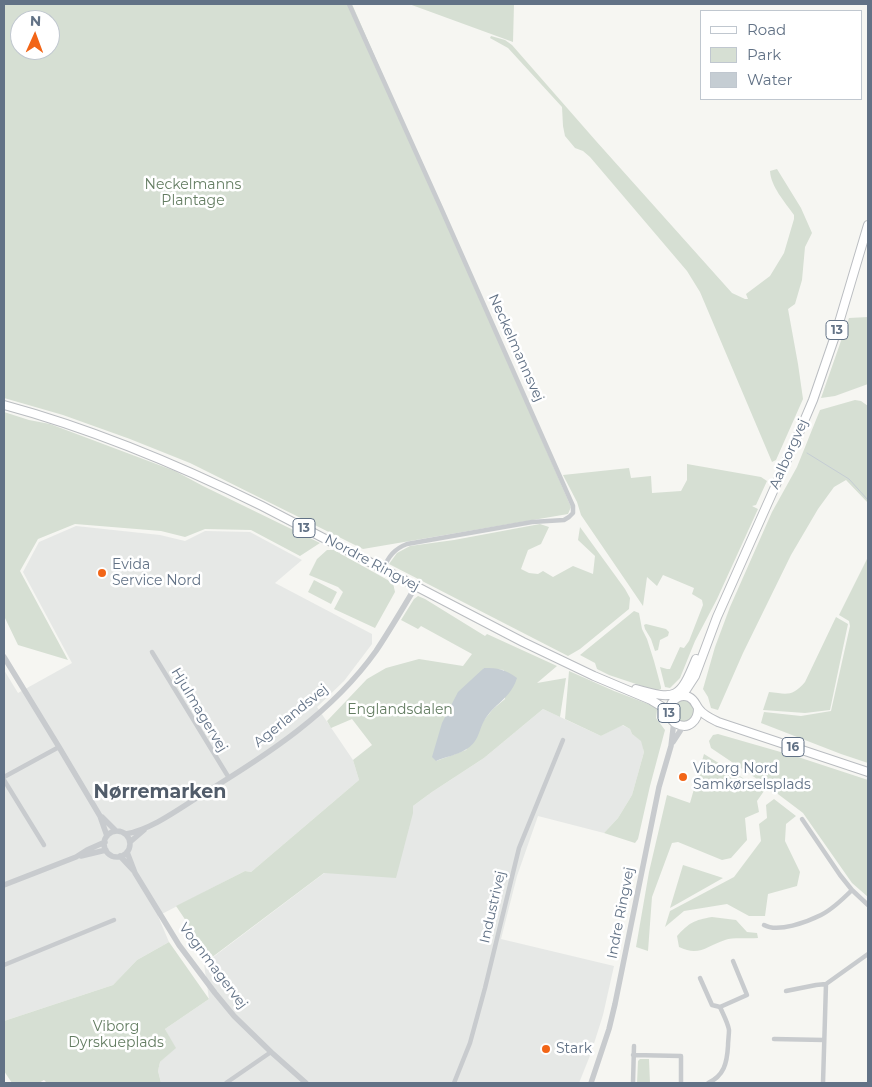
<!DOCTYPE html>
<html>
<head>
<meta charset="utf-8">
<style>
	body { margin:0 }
	#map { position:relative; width:872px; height:1087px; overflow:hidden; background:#f6f6f2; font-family:Montserrat,sans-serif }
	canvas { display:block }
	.frame { position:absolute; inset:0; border:5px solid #627286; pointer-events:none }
	.legend { position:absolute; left:700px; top:10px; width:162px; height:90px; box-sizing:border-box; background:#fff; border:1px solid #c0c7cf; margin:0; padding:6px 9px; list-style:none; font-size:15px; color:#627286 }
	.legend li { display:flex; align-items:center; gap:10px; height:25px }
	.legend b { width:25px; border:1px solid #c0c7cf }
	.north { position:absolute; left:10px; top:10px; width:50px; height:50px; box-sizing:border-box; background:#fff; border:1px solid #c0c7cf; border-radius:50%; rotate:2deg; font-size:14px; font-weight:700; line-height:20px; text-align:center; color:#627286 }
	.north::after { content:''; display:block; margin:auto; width:18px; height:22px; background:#f26517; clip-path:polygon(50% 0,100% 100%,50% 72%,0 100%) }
</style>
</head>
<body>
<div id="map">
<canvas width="872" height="1087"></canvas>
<div class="frame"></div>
<ul class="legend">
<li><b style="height:6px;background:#fff"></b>Road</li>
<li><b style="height:14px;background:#d6dfd3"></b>Park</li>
<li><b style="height:14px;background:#c5cdd3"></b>Water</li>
</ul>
<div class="north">N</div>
</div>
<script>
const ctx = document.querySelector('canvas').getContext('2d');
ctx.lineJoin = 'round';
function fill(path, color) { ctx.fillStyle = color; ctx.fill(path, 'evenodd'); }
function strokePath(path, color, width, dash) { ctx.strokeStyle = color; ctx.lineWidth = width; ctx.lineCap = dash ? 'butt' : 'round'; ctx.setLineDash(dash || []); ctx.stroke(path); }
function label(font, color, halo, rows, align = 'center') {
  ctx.font = font + ' Montserrat,sans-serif'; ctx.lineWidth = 5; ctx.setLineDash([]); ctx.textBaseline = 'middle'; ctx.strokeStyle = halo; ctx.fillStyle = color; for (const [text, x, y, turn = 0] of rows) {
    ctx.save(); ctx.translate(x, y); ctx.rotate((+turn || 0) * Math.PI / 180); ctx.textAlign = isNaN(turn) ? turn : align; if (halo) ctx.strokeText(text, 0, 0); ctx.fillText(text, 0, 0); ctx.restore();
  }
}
fill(new Path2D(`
	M76,526l84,9 25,6 20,-10 45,1 52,28 -27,23 97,51v10l-28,37 -27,26 36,53 6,20 -108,92 -6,-1 -87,45 11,26 -32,18 -24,25 -109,36v-351l14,23 54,-30 -49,-91 16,-30z
	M543,709l58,27 21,-11 8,4 2,5 10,7 2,11 -12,43 -14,23 -14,15 -66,-17 -21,60 -16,63 113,27 -11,49 -12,38 -12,30h-418l-3,-12 2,-9 15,-14 -10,-19 44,-30 -5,-35 209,-158 19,-14 52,-34z`), '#e6e8e6');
fill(new Path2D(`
	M4,4h348l219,503 -3,7 -205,35 -173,-86 -60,-24 -67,-24 -59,-17zM20,20h30v30h-30z
	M409,4h105l-1,38z
	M491,36l14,4 7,5 84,96 136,152 13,6h3l-2,-5 24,-18 14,-23 10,-34v-4c-9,-13 -23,-28 -24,-44l7,-2 24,39 11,25 -7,14 -3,33 -7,24 -7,5 10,55 5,35 -27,61 -4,2 -72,-170 -13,-21 -97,-114 -7,-6 -8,-3 -10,-12 -2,-10 -1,-19 -54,-59 -18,-10z
	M868,317v67l-33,12 -14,2 28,-80z
	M855,400l6,1 7,5v97l-22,-23 -12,7 -16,22 -27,46 -48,98 -25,57 -7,-2 -3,-11 -5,-8 12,-42 15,-40 42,-95 25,-45 23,-57z
	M4,412l25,8 21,4 125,47 28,15 117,57 -20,13 -49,-26 -46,-1 -20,8 -24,-6 -86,-7 -37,15 -18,32 48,89 -50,-15 -14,-29z
	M687,464l74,13 6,4 -11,24 -4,1 6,3 -41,90 -22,42 -15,37 -10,10 -5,-1 -5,-20 7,2h3l10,-22 4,1 5,-7 14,-36 -1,-5 -10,-6 2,-6 -31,-13 -6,11 -10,-9 -4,29 -62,-91 -4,-13 -14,-27 66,-7 2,10 20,-2 1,17 29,-2 6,-11z
	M540,524l9,3 -8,17 -13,6 -7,19 8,4 9,1 5,-3 10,6 20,-11 20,8 2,-18 -17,-16 2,-13 45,62 5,9 -1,11 -49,40 -12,7 -179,-92 8,-11 13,-7 44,-6z
	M327,550h7l59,33 2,9 -20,36 -41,-19 9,-17 -5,-5 -29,-12 8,-16z
	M868,557v206l-27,-9 -80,-31 3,-11 37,4 30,-5 19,-85 -1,-5 -10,-6z
	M314,580l23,12 -6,12 -23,-12z
	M418,596l7,3 60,37 2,-2 70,32 -20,17 29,-5 -6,39 -17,-8 -59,49 -52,34 -19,14v7l-17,65 -72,-5 -113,85 -35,-52 69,-35 6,1 108,-92 -6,-20 19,-15 -20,-26 -21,9 -4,-7 40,-42 19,-11 33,-9 44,7 9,-12 -51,-28 -3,3 -17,-9 13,-21zM484,668l20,2 1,29 -12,10 -9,11 -18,30 -30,11z
	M634,611l5,2 3,16 5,10 7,22 7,26v2l-3,1h-4l-45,-15 -12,-6 -2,-6 -15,-8z
	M836,617l12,7 -18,86 -25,3 -42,-3 6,-18c18,2 23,5 36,-10z
	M646,624l20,5 3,3 -1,4 -8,4 -2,10 -3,1 -4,-12 -6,-10 -1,-4z
	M569,671l45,20 42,16 1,3 -1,8 9,12 -15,56 -12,53 -3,4 -31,-10 14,-15 14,-23 12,-43 -3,-11 -9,-7 -2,-5 -7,-4 -22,11 -36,-17z
	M673 711a11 11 0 1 1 22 0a11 11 0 1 1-22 0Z
	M718,734l80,23 70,23v117l-16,-14 -49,-70 -37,-28 -55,-37 -2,-7 4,-6z
	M704,754l60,37 -7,10 2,11 -14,6 2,22 -16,18 -9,2 -44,-18 -6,1 -20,54 -4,54 -12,-4 13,-75 18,-77 23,8z
	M774,799l22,17 -10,8 -1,17 15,31 -3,14 -29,8 -3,22h-16l-22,-12 -43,7 -19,16 5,-16 64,-34 27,-36 -2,-17 8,-6 -1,-13z
	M683,865l40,13 -53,30z
	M712,917l24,3 11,12 10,1 1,5c-10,1 -25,-1 -33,2 -18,6 -26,17 -46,7l-2,-11c12,-13 17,-16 35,-19z
	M169,942l40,57 -44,30 11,19 -16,14 -2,9 3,12h-114l-3,-3 -5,3h-27l-8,-12v-50l109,-36 24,-25z
	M640,1059h9l1,24h-13l1,-22z`), '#d6dfd3');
fill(new Path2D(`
	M484,668c14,0 21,1 33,10 -7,22 -23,25 -33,43 -6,11 -5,21 -19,29 -8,5 -20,7 -29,11l-4,-4 10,-34 16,-31z`), '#c5cdd3');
strokePath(new Path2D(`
	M807,453l42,26 19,21`), '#c5cdd3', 1);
const primary = new Path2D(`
	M4,405c89,24 175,60 258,101l261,136 71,34 57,24 18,11
	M636,689c41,12 44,9 60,-30
	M682,696l13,-20 22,-59 82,-184 14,-33 22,-64 33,-111
	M698,709c0,11 -9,21 -21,15 -16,-8 -5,-33 12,-27 6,3 6,7 10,12 4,6 13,10 19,13l150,50`);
strokePath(primary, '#babdc1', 10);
strokePath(new Path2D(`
	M349,4l92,204 132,298v7l-4,4 -5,3 -32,2 -125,22c-13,5 -18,12 -24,25
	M152,652l77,126
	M4,777l55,-30
	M4,780l40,65
	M802,819l38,56 12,15 16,15
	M764,925c14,8 43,-3 57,-10 12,-6 22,-16 31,-25
	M4,965l110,-45
	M700,978l12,27 8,2c3,7 8,16 9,23 0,5 -1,11 -1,16 -1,17 -4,30 -20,37
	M786,991l30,-6 10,-1
	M720,1007l27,-12 -14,-34
	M774,1039l50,1
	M633,1055l48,1v27
	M226,1083l45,-31
	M454,1083l16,-40 15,-55 34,-140 44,-108
	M633,1083l1,-37
	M823,1083l3,-99 42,-30`), '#c8cbce', 4.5);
strokePath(new Path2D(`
	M4,657l55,90 41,69 7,20
	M673,742l11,-17
	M102,817l14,14
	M104 844a13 13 0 1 1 26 0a13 13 0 1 1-26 0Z
	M126,834c27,-5 54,-26 77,-40 64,-39 129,-81 173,-143 14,-21 27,-43 40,-65
	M130,842l14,-12
	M127,852l8,21 44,72 36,48 19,23 37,36 35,31
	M81,856l25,-6
	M120,856l14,15
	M4,885l72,-28 11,-7 18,-8
	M591,1083l18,-54 6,-25 44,-217 12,-41 3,-25`), '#c8cbce', 5.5);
strokePath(primary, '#fff', 8);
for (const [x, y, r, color] of [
	[102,573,5,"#f26517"],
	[683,777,5,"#f26517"],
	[546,1049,5,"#f26517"]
]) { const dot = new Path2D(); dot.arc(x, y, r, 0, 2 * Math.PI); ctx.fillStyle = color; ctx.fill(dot); strokePath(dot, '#fff', 2); }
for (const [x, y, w] of [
	[837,330,22],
	[304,528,22],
	[669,713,22],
	[793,747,22]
]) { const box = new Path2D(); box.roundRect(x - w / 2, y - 9.5, w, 19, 4); ctx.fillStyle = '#fff'; ctx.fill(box); strokePath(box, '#627286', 1); }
label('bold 12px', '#627286', null, [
	["13",837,330],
	["13",304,528],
	["13",669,713],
	["16",793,747]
]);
label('14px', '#647d62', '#fff', [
	["Neckelmanns",193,185],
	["Plantage",193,201],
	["Englandsdalen",400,710],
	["Viborg",116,1027],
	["Dyrskueplads",116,1043]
]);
label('14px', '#627286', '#fff', [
	["Neckelmannsvej",516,348,66],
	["Aalborgvej",789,454,-66],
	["Nordre Ringvej",372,563,28],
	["Hjulmagervej",199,710,59],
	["Agerlandsvej",291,716,-39],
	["Industrivej",493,907,-77],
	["Indre Ringvej",621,913,-79],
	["Vognmagervej",213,966,53]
]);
label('14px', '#627286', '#fff', [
	["Evida",112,565],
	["Service Nord",112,581],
	["Viborg Nord",693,769],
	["Samkørselsplads",693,785],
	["Stark",556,1049]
], 'left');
label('bold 19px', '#515c6a', '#fff', [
	["Nørremarken",160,792]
]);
</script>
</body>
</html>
